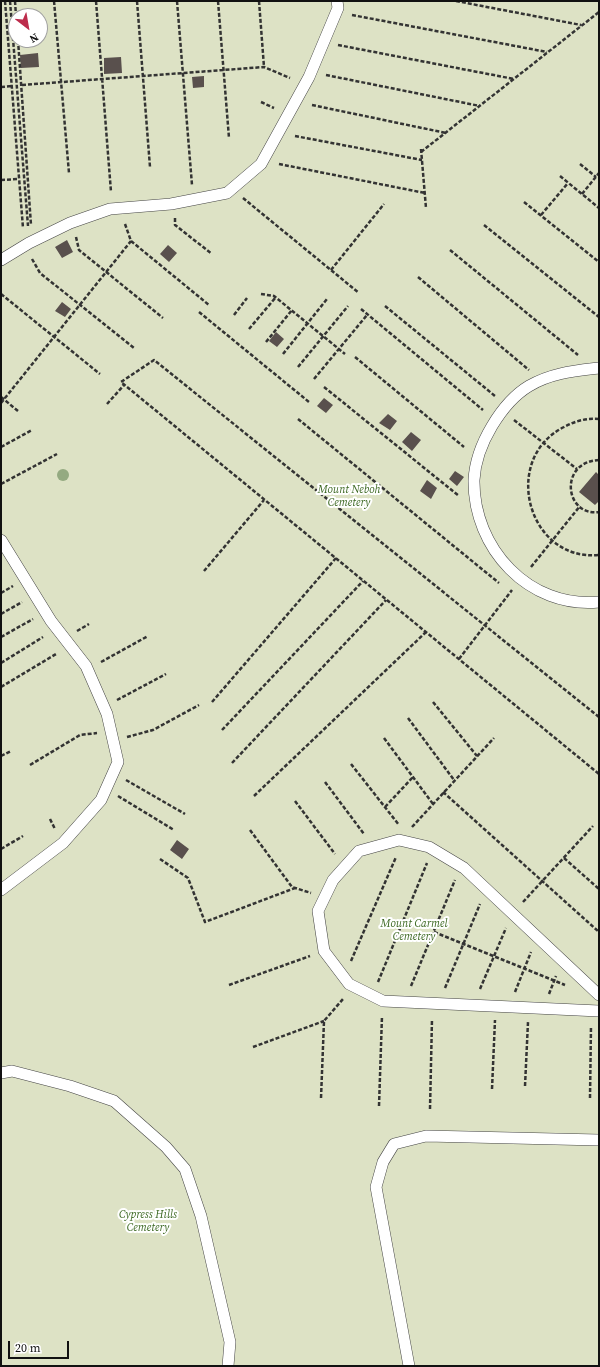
<!DOCTYPE html>
<html>
<head>
<meta charset="utf-8">
<style>
	body { margin:0 }
	#map { position:relative; width:600px; height:1367px; overflow:hidden; background:#fffbf5; font-family:"Source Serif 4",serif }
	canvas { display:block }
	.frame { position:absolute; inset:0; border:2px solid #111; pointer-events:none }
	.north { position:absolute; left:8px; top:8px; width:40px; height:40px; box-sizing:border-box; background:#fff; border:1px solid #a0a0a0; border-radius:50%; rotate:149deg; font-size:11px; font-weight:700; line-height:16px; text-align:center; color:#111 }
	.north::after { content:''; display:block; margin:auto; width:14px; height:18px; background:#bd2c4c; clip-path:polygon(50% 0,100% 100%,50% 72%,0 100%) }
	.scale { position:absolute; left:8px; top:1341px; width:61px; height:18px; box-sizing:border-box; border:2px solid #111; border-top:0; padding-left:5px; font-size:12px; line-height:14px; white-space:nowrap; color:#111; -webkit-text-stroke:3px #fff; paint-order:stroke }
</style>
</head>
<body>
<div id="map">
<canvas width="600" height="1367"></canvas>
<div class="frame"></div>
<div class="north">N</div>
<div class="scale">20 m</div>
</div>
<script>
const ctx = document.querySelector('canvas').getContext('2d');
ctx.lineJoin = 'round';
function fill(path, color) { ctx.fillStyle = color; ctx.fill(path, 'evenodd'); }
function strokePath(path, color, width, dash) { ctx.strokeStyle = color; ctx.lineWidth = width; ctx.lineCap = dash ? 'butt' : 'round'; ctx.setLineDash(dash || []); ctx.stroke(path); }
function label(font, color, halo, rows, align = 'center') {
  ctx.font = font + ' "Source Serif 4",serif'; ctx.lineWidth = 4; ctx.setLineDash([]); ctx.textBaseline = 'middle'; ctx.strokeStyle = halo; ctx.fillStyle = color; for (const [text, x, y, turn = 0] of rows) {
    ctx.save(); ctx.translate(x, y); ctx.rotate((+turn || 0) * Math.PI / 180); ctx.textAlign = isNaN(turn) ? turn : align; if (halo) ctx.strokeText(text, 0, 0); ctx.fillText(text, 0, 0); ctx.restore();
  }
}
fill(new Path2D(`
	M1,1h598v1365h-598zM16,16h24v24h-24z`), '#dde2c5');
fill(new Path2D(`
	M38,53l1,14 -18,1 -1,-13z
	M121,57l1,16 -18,1v-16z
	M204,76v11l-11,1 -1,-11z
	M67,240l6,12 -11,6 -7,-11z
	M168,245l9,8 -8,9 -9,-8z
	M62,302l9,7 -6,8 -10,-6z
	M276,332l8,7 -7,8 -8,-6z
	M324,398l9,7 -7,8 -9,-7z
	M388,414l9,7 -7,9 -11,-7z
	M411,432l10,8 -9,11 -10,-9z
	M455,471l9,6 -7,9 -8,-7z
	M596,472l3,3v26l-4,4 -16,-13z
	M427,480l10,8 -6,11 -11,-8z
	M177,840l12,9 -7,10 -12,-9z`), '#59504d');
const lane = new Path2D(`
	M1,260l28,-17 41,-20 40,-14 61,-5 56,-11 34,-29 48,-87 29,-69 -1,-7
	M599,368c-25,3 -48,5 -70,18 -15,9 -28,25 -37,40 -9,15 -17,35 -18,54 -1,68 55,129 125,122
	M1,540l50,81 35,45 21,48 11,48 -17,38 -38,43 -62,47
	M599,995l-135,-127 -35,-21 -30,-7 -40,11 -26,29 -15,31 6,40 25,33 34,17 216,10
	M1,1073l11,-2 58,15 44,15 52,46 19,22 16,47 29,126 -2,24
	M409,1366l-33,-179 7,-25 11,-18 32,-8 173,4`);
strokePath(lane, '#444', 12);
strokePath(new Path2D(`
	M5,1l18,227
	M10,1l18,225
	M15,1l1,15
	M54,1l15,172
	M96,1l15,191
	M137,1l13,166
	M177,1l15,184
	M218,1l11,137
	M259,1l5,66
	M456,1l125,24
	M352,15l195,37
	M18,40l13,185
	M338,45l176,34
	M326,75l154,31
	M22,85l242,-18 26,11
	M1,87l11,-1
	M261,102l13,6
	M312,105l134,28
	M295,136l127,24
	M421,149l5,59
	M421,152l178,-140
	M279,164l146,29
	M580,164l16,13
	M560,176l39,32
	M1,180l18,-1
	M582,194l17,-21
	M243,198l116,95
	M524,202l75,60
	M541,215l27,-32
	M175,218v7l37,29
	M125,224l6,17 78,64
	M484,225l115,92
	M76,237l3,13 84,68
	M450,250l128,105
	M32,259l8,14 94,75
	M331,270l53,-66
	M418,277l111,93
	M1,294l99,80
	M261,294l13,2 71,58
	M385,306l110,90
	M361,309l122,101
	M199,312l110,90
	M234,315l13,-17
	M249,329l27,-32
	M266,342l26,-32
	M283,354l44,-55
	M355,357l109,90
	M298,367l50,-61
	M314,379l53,-64
	M324,387l135,109
	M1,397l17,14
	M1,403l130,-162
	M107,404l17,-19
	M298,419l201,164
	M599,419c-13,-1 -24,2 -35,8 -64,32 -36,135 35,128
	M514,420l63,49
	M1,447l31,-17
	M599,460c-41,2 -34,57 0,52
	M1,484l56,-30
	M531,567l49,-61
	M204,571l60,-71
	M1,593l12,-7
	M1,614l21,-12
	M77,631l12,-7
	M1,637l32,-18
	M459,659l53,-69
	M101,662l47,-26
	M1,663l42,-26
	M1,687l55,-33
	M117,700l49,-26
	M212,702l124,-144
	M433,702l44,54
	M599,717l-445,-357 -33,22 478,392
	M408,718l46,62
	M222,730l141,-149
	M127,737l26,-7 46,-25
	M384,738l49,66
	M1,756l10,-5
	M232,763l154,-163
	M351,764l48,61
	M30,765l50,-30 17,-2
	M126,780l59,34
	M325,782l39,52
	M443,792l156,140
	M118,796l56,34
	M254,796l172,-164
	M295,801l40,53
	M385,807l28,-30
	M50,819l5,10
	M412,827l82,-89
	M250,830l42,57 19,6
	M1,849l22,-13
	M564,858l35,31
	M160,859l28,19 17,44 90,-34
	M523,902l70,-76
	M434,932l131,53
	M351,961l45,-104
	M378,982l49,-119
	M229,985l81,-29
	M411,986l44,-106
	M445,988l35,-84
	M480,989l26,-61
	M515,992l16,-40
	M549,994l7,-18
	M253,1047l71,-26
	M525,1086l3,-64
	M492,1089l3,-69
	M321,1098l3,-77 19,-22
	M590,1098l1,-72
	M379,1106l3,-90
	M430,1109l2,-90`), '#333', 2.5, [4, 2]);
strokePath(lane, '#fff', 11);
ctx.fillStyle = '#94aa81';
for (const [x, y] of [
	[63,475]
]) { ctx.beginPath(); ctx.arc(x, y, 6, 0, 2 * Math.PI); ctx.fill(); }
label('italic 11px', '#3c6822', '#fff', [
	["Mount Neboh",349,490],
	["Cemetery",349,503],
	["Mount Carmel",414,924],
	["Cemetery",414,937],
	["Cypress Hills",148,1215],
	["Cemetery",148,1228]
]);
</script>
</body>
</html>
